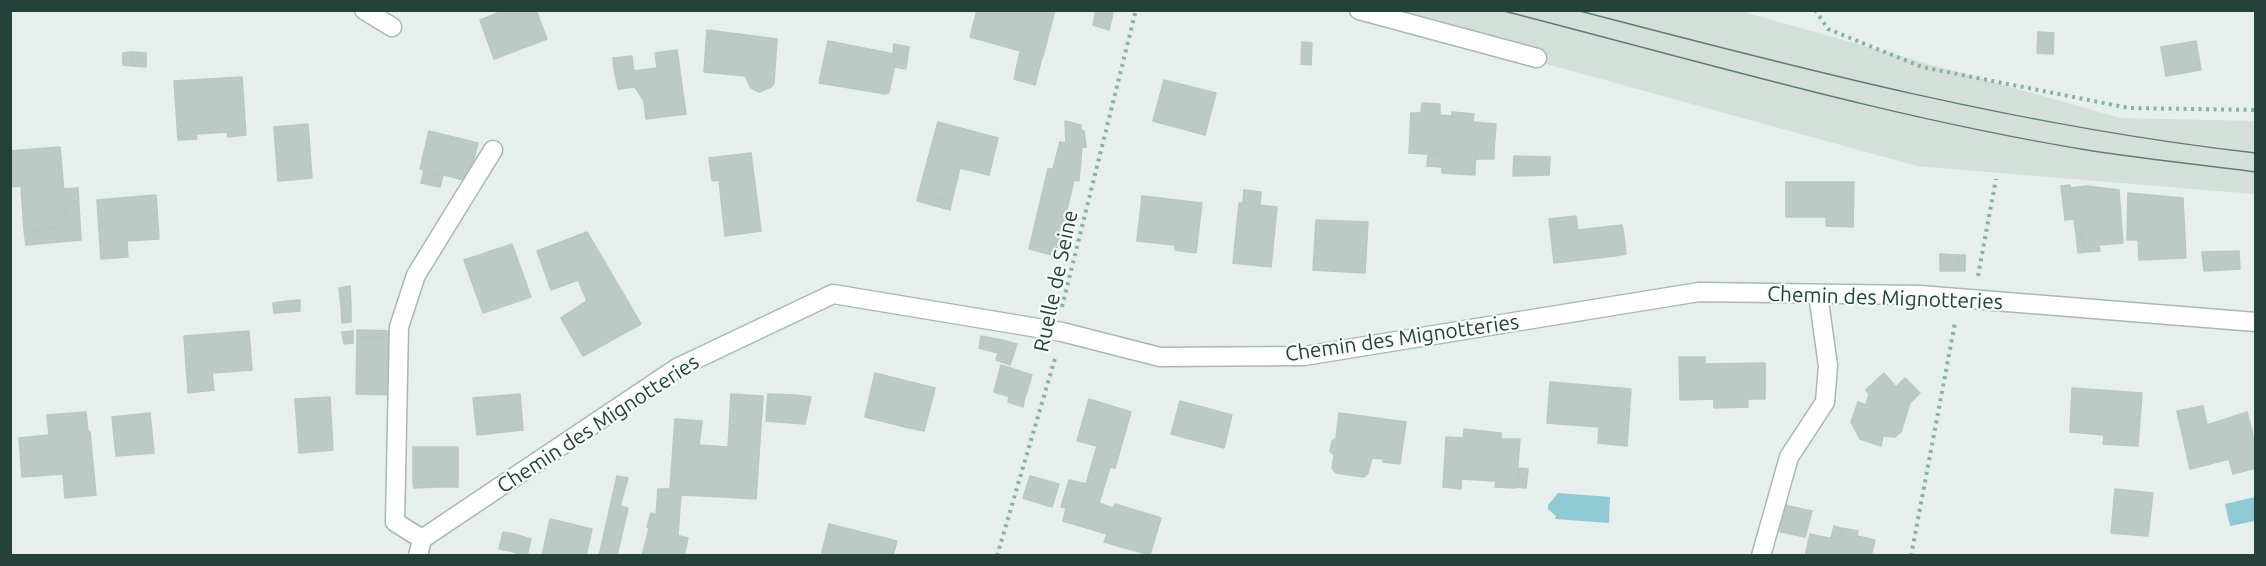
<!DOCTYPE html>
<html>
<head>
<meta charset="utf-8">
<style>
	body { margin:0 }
	#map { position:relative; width:2266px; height:566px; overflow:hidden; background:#e6efeb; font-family:Ubuntu,sans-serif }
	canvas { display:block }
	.frame { position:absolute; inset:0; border:12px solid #24423a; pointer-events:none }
</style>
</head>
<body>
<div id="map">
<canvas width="2266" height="566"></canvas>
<div class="frame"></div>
</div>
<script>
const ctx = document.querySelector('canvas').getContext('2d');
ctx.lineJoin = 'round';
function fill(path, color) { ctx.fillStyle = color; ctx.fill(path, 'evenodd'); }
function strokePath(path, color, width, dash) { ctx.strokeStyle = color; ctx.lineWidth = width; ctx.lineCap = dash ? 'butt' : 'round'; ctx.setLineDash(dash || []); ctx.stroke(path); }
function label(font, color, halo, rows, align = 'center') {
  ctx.font = font + ' Ubuntu,sans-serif'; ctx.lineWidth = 4.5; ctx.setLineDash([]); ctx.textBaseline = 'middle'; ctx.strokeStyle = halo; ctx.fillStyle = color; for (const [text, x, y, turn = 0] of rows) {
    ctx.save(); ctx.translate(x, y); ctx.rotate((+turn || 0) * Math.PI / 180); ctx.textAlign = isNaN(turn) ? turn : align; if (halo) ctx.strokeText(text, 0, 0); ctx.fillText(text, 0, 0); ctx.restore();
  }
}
fill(new Path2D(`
	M1354,11h386l381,107 134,3v73l-338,-28z`), '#d4dfda');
fill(new Path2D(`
	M1558,493l52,4 -1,26 -54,-4 1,-3 -8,-7v-4z
	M2255,497v24l-25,5 -5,-22z`), '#8ec9d4');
const building = new Path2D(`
	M505,10h31l11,29 -53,20 -14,-39z
	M977,10h78l-11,42 -22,-6 -1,5 -51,-14z
	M1096,10l17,3 -4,17 -16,-5z
	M707,30l70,9 -3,44 -3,4 -12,5 -8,-4 -6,-12 -41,-4z
	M2038,32l16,1 -1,21 -16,-1z
	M828,41l66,13 -2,9 3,1 -6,28 -3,2 -67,-11z
	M2196,41l5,29 -35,6 -5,-29z
	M1302,42l10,1 -1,22 -10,-1z
	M894,44l15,3 -3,22 -11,-2v-3l-3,-1z
	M1022,46l22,6 -3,9 -22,-5z
	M677,50l9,64 -40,5 -2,-18 -9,-14 -17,2 -4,-21 19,-3 1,6 23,-3 -2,-15z
	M132,52l14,1v14l-14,-1z
	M132,52v14l-9,-1v-12z
	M632,56l1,9 -19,3 -1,-10z
	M1019,56l22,5 -6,24 -21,-6z
	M242,77l4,58 -18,2 -1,-5 -31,2 1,5 -19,1 -4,-59z
	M1164,80l52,13 -11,42 -52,-14z
	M1422,103l18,1v11l12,1v-4l22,2 -1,8 23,2 -2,26h-18l-1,18 -33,-1 1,-12 -34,-2 2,-40h10z
	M1065,121l16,4v5l3,1 2,16h-4l-3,34 -5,-1 -18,76 -27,-7 19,-80h5l7,-27 6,1z
	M938,122l60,16 -9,37 -29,-7 -8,32 -33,-8z
	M308,124l4,54 -34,3 -4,-54z
	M429,131l49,12 -10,38 -48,-12z
	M60,147l7,80 -43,3 -3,-44 -11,1v-36z
	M1476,150h18v9h-18z
	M751,153l10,78 -36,5 -6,-56 -7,1 -3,-23z
	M1428,155h15l-1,12 -15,-1z
	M1514,156l36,1 -1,18 -36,1z
	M1442,167l33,1v7l-33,-2z
	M424,170l19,5 -3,12 -19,-4z
	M1786,182h68l-1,45 -27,-1v-9h-40z
	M2070,185l4,34 -9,1 -4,-34z
	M2087,186l32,4 4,53 -24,2 1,6 -15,1 -2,-19 -7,1 -6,-46z
	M78,188l3,52 -55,5 -2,-15 43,-3 -4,-38z
	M1244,190l17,2 -1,14 -17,-2z
	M919,192l33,8 -2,10 -33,-9z
	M2128,193l55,5 3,60 -47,2 -1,-20h-11z
	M156,195l3,44 -32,2 1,16 -27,2 -4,-59z
	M1142,196l60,7 -6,50 -21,-3v-5l-38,-4z
	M1239,203l38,4 -6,60 -38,-4z
	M1576,216l2,14 44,-5 2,11 -11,1 2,19 -61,7 -5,-44z
	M1316,220l52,2 -3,51 -52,-3z
	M587,232l54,92 -58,32 -22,-38 26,-17 -9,-21 -27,10 -14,-39z
	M2083,233l2,19 -7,1 -2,-19z
	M1624,236l2,18 -11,2 -2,-19z
	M512,244l19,53 -48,16 -19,-53z
	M2239,251l1,18 -36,2 -2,-19z
	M1940,254l17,1v16h-17z
	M1957,255h8v16h-8z
	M350,286l1,20h-10l-2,-18z
	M300,300v11l-12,1 -1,-11z
	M287,301l1,11 -14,1 -1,-10z
	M341,306h10v16l-9,1z
	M357,330l38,1v8h-38z
	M249,331l3,39 -40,3 2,17 -26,3 -4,-57z
	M353,331v12l-9,1 -2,-12z
	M981,336l21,4 -4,13 -19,-5z
	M357,339h38l-1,56 -38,-1z
	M1002,340l15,4 -7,21 -14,-5z
	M1679,357h26v7l60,-1v36h-17v8l-34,1v-9l-34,1z
	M1001,365l31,10 -8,26 -30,-9z
	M875,373l60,15 -11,43 -23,-5 2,-8 -14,-3v3l-23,-6z
	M1884,373l26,30 -9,29 -6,5 -12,-1 -2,10 -21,-7 -9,-17 7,-20 8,3 3,-11 -3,-4z
	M1905,378l15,15 -10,10 -14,-16z
	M1550,382l81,7 -4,57 -29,-3 1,-16 -52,-4z
	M2072,388l70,5 -4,53 -35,-2 1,-9 -34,-3z
	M520,394l3,36 -46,5 -4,-37z
	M731,394l32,2 -7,103 -32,-2 1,-15 -39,-3 -1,13 -4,1 -3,42 -31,-8 4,-14 5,2 2,-26h12l5,-70 27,2 -3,24 29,2z
	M768,394l27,1 -3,28 -26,-2z
	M795,395l16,2 -6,27 -13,-1z
	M1009,396l15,5 -1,6 -15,-5z
	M330,397l3,53 -34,3 -4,-54z
	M1089,399l42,13 -16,56 -5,-1 -11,36 14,5 2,-4 46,14 -11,37 -46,-13 3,-8 -44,-13 3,-13 -5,-1 8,-27 17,4 11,-38 -20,-5z
	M1180,401l52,14 -8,33 -53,-14z
	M2203,406l4,19 40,-13 9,35v21l-23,6 -4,-15 -39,10 -13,-58z
	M86,412l2,19 2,1 6,63 -31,3 -2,-24 -41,3 -3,-39 30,-3 -2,-20z
	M866,412l23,6v-3l14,3 -2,8 -36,-9z
	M150,413l4,40 -38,3 -4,-39z
	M1339,413l67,9 -6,42 -17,-2v-3l-11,-1 -4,15 -4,4 -28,-4 -4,-5 2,-13 -4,-4 2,-10 4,-3z
	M1464,429l37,4v6h19l-4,49 -21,-1 1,-6 -35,-2v10l-18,-2 3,-50 17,1z
	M413,447h45v40h-20v-5l-25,1z
	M1518,468l10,1 -2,19 -9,-1z
	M617,476l11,2 -8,28 8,2 -11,48h-18z
	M1030,476l29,8 -7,23 -29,-9z
	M686,479l39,3 -1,15 -43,-2v-2l4,-1z
	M438,482v5l-24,1 -1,-5z
	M2115,489l38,4 -5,43 -37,-3z
	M1784,505l28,6 -7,26 -28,-6z
	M550,519l42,10 -6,27h-44z
	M829,524l68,17 -4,15h-72z
	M1834,526l7,2 -3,12 -7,-1z
	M649,528l39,10 -4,18h-42z
	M1841,528l17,3 -1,5 18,4 -4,16h-66l5,-22 28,6z
	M503,532l11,2 -4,17 -11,-2z
	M514,534l17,5 -4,17 -17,-5z`);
fill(building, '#bbcac4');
strokePath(building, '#b8c9c2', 1.5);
const minor = new Path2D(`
	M364,10l28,17
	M1359,10l178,48
	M422,539l-27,-17 4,-195 17,-52 77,-125
	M418,556l4,-17 255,-171 156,-74 229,38 98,25 144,-1 395,-64 221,3 336,27
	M1761,556l28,-99 36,-55 3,-36 -10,-72`);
strokePath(minor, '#a8b8b2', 21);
strokePath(new Path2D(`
	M1815,10l13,19 94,38 207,41 127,2
	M1978,276l18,-97
	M1062,307l74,-297
	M997,556l59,-201
	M1911,556l44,-233`), '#86b3a5', 4, [3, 4.5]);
strokePath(minor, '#fff', 18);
strokePath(new Path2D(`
	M1500,10c195,50 394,109 593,141 54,8 108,14 163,21
	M1576,10c225,59 448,117 680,143`), '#5f7d75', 1.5);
label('21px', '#24423a', '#f7fbf9', [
	["Ruelle de Seine",1056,281,-78],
	["Chemin des Mignotteries",1885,298,2],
	["Chemin des Mignotteries",1402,338,-8],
	["Chemin des Mignotteries",598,424,-33]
]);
</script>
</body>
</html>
